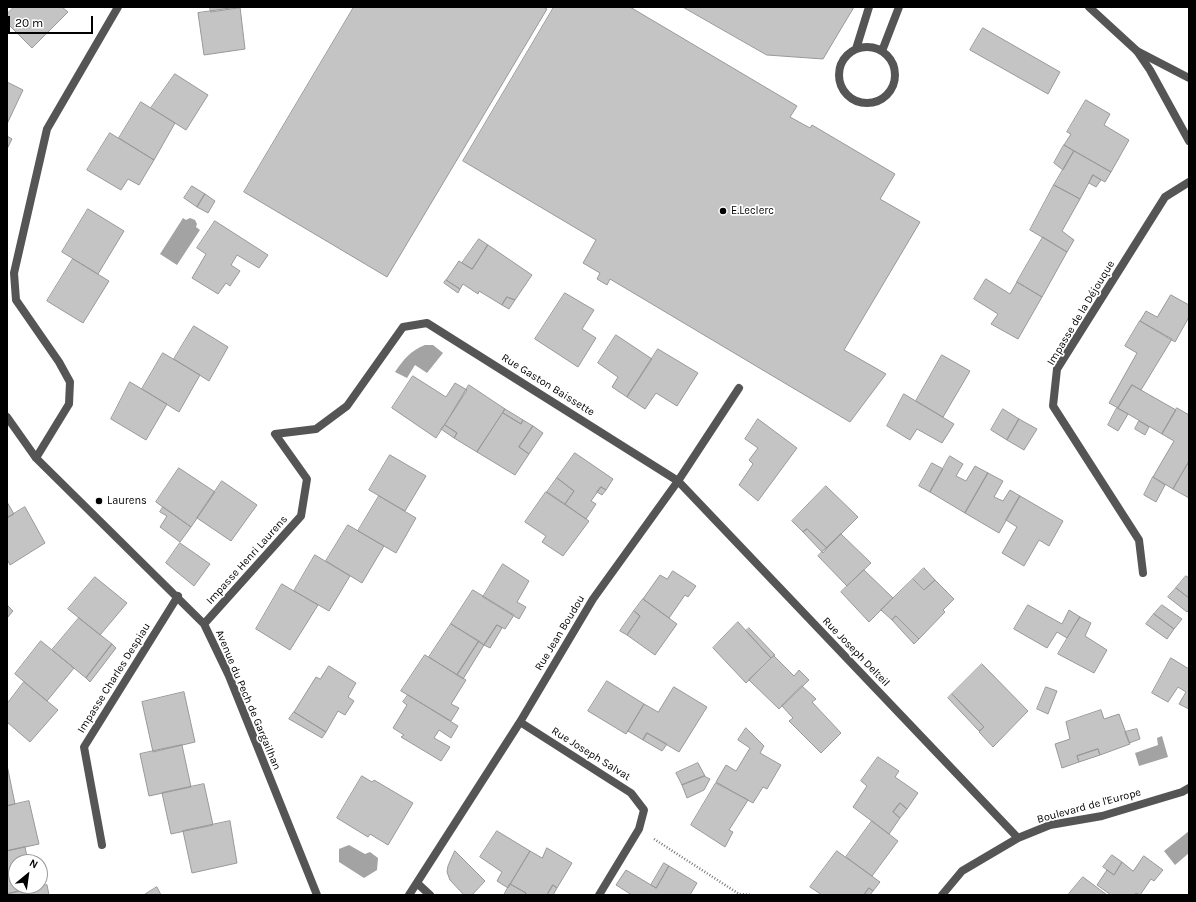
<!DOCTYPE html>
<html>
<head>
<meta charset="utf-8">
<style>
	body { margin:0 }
	#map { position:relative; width:1196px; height:902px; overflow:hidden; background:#fff; font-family:Karla,sans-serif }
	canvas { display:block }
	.frame { position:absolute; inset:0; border:8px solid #000; pointer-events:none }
	.north { position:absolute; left:8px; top:854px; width:40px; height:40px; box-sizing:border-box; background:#fff; border:1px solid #999; border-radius:50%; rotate:29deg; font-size:11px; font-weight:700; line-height:16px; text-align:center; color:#000 }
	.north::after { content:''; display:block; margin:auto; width:14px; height:18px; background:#000; clip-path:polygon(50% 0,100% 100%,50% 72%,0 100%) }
	.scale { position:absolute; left:8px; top:16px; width:85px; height:18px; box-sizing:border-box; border:2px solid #000; border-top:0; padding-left:5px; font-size:12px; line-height:14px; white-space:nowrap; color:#000; -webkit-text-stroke:3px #fff; paint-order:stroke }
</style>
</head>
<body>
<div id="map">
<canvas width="1196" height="902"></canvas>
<div class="frame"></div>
<div class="north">N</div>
<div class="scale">20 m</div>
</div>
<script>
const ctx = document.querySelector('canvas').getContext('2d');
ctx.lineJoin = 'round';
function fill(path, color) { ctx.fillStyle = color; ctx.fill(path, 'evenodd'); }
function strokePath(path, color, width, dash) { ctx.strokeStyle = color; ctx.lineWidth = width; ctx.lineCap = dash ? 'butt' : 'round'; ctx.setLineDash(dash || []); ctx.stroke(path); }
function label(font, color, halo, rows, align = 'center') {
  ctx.font = font + ' Karla,sans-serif'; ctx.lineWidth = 3.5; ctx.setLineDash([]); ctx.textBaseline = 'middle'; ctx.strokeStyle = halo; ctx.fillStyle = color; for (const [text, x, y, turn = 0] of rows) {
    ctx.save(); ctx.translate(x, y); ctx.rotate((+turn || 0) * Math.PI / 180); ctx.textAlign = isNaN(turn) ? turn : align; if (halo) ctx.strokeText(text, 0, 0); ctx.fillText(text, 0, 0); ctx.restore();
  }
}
fill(new Path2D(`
	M183,218l3,2 4,-2 5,2 2,4 -1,3 4,3 -23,35 -17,-11z
	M425,345h8l10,8 -16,20 -12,-8 -8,13 -12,-6c9,-13 15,-21 30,-27z
	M1162,736l6,21 -29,9 -4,-13 23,-8 -1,-7z
	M1189,831v22l-14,12 -11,-14z
	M349,845l16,9 5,-2 8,6 -1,12 -13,8 -25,-16v-13z`), '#a3a3a3');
const building = new Path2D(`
	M14,7h48l6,5 -36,36 -25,-25v-9z
	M210,7h34l-33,5z
	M240,7l5,42 -41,6 -6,-42z
	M354,7h189l4,2 -160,268 -143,-85z
	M554,7h76l167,99 -7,11 20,11 2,-3 83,49 -15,25 40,23 -76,128 42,24 -36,48 -240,-143 -3,6 -10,-6 3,-6 -17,-10 13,-23 -133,-79z
	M683,7h171l-31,52 -56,-4z
	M983,28l77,44 -12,22 -78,-44z
	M175,74l33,21 -22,35 -35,-22z
	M7,82l16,8 -16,34z
	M1086,100l24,14 -6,11 25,15 -18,32 -47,-27 7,-11 -4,-2z
	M141,102l34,21 -21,37 -35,-22z
	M110,133l44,27 -15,25 -11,-6 -7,11 -34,-20z
	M7,136l5,3 -5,10z
	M1064,145l10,6 -11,19 -9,-7z
	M1074,151l37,21 -6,10 -12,-7 -13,24 -26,-14z
	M1093,175l8,5 -5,7 -7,-4z
	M1054,185l26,14 -18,32 12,9 -7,12 -37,-22z
	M192,186l13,8 -8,13 -13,-9z
	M205,194l10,7 -7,12 -11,-6z
	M88,209l36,22 -26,43 -36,-22z
	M215,221l53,34 -9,13 -22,-13 -6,10 9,6 -10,15 -4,-3 -8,11 -26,-16 14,-24 -9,-6z
	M1043,237l24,15 -25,45 -25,-15z
	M479,239l9,6 -16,24 -10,-6z
	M488,245l44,30 -17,25 -8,-3 -5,8 -23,-14 -1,3 -15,-10 -3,5 -14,-9 13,-19 13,8z
	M73,259l36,22 -26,42 -36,-22z
	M986,279l24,15 7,-12 25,15 -24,42 -27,-15 7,-10 -24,-15z
	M446,280l14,9 -2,4 -14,-10z
	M565,293l29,17 -12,19 14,9 -18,29 -43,-28z
	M1171,295l18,10v12l-14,25 -35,-21 6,-10 11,6z
	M507,297l8,3 -6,9 -7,-4z
	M1140,321l32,18 -31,51 -9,-5 -14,23 -9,-5 28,-50 -12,-7z
	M194,326l34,21 -19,34 -35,-22z
	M616,335l36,24 -25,38 -15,-10 6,-10 -20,-14z
	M658,349l40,24 -21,33 -21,-13 -11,16 -18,-12z
	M163,353l37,22 -21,37 -37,-23z
	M942,355l28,16 -27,46 -27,-16z
	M413,376l33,21 9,-14 12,7 -31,48 -44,-30z
	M130,382l37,22 -21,36 -35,-21z
	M469,385l36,24 -28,43 -23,-14 3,-5 -12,-8z
	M1132,385l44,25 -14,24 -44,-26z
	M904,394l50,30 -12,19 -25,-14 -7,11 -23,-14z
	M1117,408l11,6 -10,17 -10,-6z
	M1177,408l12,7v46l-16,28 -20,-12 21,-36 -12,-7z
	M505,409l18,11 -2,4 -18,-11z
	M1003,409l16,10 -12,21 -16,-10z
	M503,413l18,11 2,-4 10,6 -14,21 10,7 -14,21 -38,-23z
	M758,419l39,29 -39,53 -19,-16 14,-21 -4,-4 9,-12 -13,-9z
	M1019,419l18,10 -13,21 -17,-10z
	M1139,421l10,6 -4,8 -10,-6z
	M445,425l12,8 -3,5 -13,-9z
	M533,426l10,7 -14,21 -10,-7z
	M575,453l38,26 -7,11 -5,-3 -10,14 5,3 -10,15 -21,-15 9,-13 -17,-13z
	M390,455l36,21 -21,35 -36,-21z
	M950,456l13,8 -7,12 10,5 9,-15 13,7 -23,40 -35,-21z
	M932,463l11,6 -13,23 -11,-6z
	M1188,464h1v34l-16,-9z
	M179,468l36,24 -24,35 -35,-25z
	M988,473l15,8 -9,16 9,4 7,-11 10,6 -21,37 -34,-20z
	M1153,477l12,8 -9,17 -12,-7z
	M557,478l17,13 -9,13 -18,-12z
	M222,481l35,24 -26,36 -34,-23z
	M826,486l32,31 -31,31 -20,-19 -4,3 -11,-11z
	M601,487l5,3 -4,5 -5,-3z
	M546,492l43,29 -26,35 -21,-14 4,-6 -21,-14z
	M379,496l37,22 -20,35 -38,-22z
	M1020,496l43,25 -14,25 -10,-6 -15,26 -22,-13 15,-26 -11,-7z
	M7,502l7,12 -7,4z
	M25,507l20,36 -35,22 -3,-6v-41z
	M163,507l28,20 -11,15 -20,-15 7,-11 -7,-4z
	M348,525l36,21 -22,37 -36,-22z
	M807,529l20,19 -4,5 -20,-21z
	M841,534l30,29 -24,23 -29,-30z
	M180,543l30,21 -16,22 -28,-23z
	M315,555l35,21 -21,35 -35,-20z
	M503,564l26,17 -12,21 9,5 -7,12 -36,-22z
	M924,568l11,12 -11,10 -11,-11z
	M864,570l29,28 -24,24 -28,-30z
	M673,571l23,15 -8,11 -3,-2 -16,23 -26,-19 17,-24 7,4z
	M1186,576l3,2v20l-13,-10z
	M95,577l32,26 -27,32 -32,-26z
	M913,579l11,11 11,-10 19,19 -11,11 2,2 -26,27 -23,-23 -4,4 -11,-10z
	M282,584l36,21 -28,45 -34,-21z
	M1176,588l13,10v12l-2,2 -19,-15z
	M473,590l41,25 -9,14 -8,-4 -13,20 -33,-21z
	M643,599l34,25 -22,31 -28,-20 13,-19 -6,-5z
	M7,605l6,6 -6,7z
	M1028,605l34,19 7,-14 11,7 -13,21 -10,-6 -10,16 -33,-19z
	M1162,605l20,14 -8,10 -20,-15z
	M634,611l6,5 -13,19 -7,-4z
	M1154,614l20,15 -7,10 -21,-15z
	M896,616l23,23 -5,5 -22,-24z
	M1080,617l11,6 -6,13 22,14 -13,23 -36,-19z
	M79,618l33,26 -26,34 -34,-28z
	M738,622l33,36 -25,25 -33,-35z
	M451,624l28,17 -22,34 -28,-18z
	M497,625l5,3 -12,20 -6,-3z
	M749,628l26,27 -4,3 -25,-27z
	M41,641l33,27 -27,33 -32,-27z
	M479,641l5,4 -21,34 -6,-4z
	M112,644l4,4 -26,34 -4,-4z
	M425,655l41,25 -15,24 8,4 -8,13 -50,-30z
	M774,656l20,20 5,-6 10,10 -30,29 -30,-29z
	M1171,658l18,11v40l-10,-5 7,-12 -8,-5 -10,15 -16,-9z
	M982,664l46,47 -35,36 -14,-15 5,-5 -32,-33z
	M329,666l27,17 -8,14 6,4 -9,14 -7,-4 -12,21 -32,-20 22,-35 4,2z
	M607,681l37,23 -18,30 -38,-23z
	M24,682l34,28 -28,32 -23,-20v-18z
	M802,686l14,13 -4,3 29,31 -20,20 -32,-32 4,-3 -11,-12z
	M674,687l33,20 -28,45 -32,-19 -4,7 -15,-9 16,-27 14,8z
	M1046,687l11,4 -9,23 -11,-5z
	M184,692l11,50 -42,10 -11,-50z
	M952,694l32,33 -5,4 -31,-33z
	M408,695l50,31 -7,12 -12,-8 -5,8 16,9 -9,14 -40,-24 3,-2 -11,-7 14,-23 -4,-3z
	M1101,710l3,9 15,-5 11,30 -30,11 -2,-6 -21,7 2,6 -17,6 -7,-24 15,-5 -4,-17z
	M294,712l32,20 -4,6 -33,-19z
	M746,728l18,18 -4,7 21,12 -14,24 -4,-2 -10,16 -37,-21 10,-17 10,6 14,-23 -12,-8z
	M1137,729l3,10 -11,4 -4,-11z
	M647,733l20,11 -5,7 -19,-11z
	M182,745l9,42 -42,9 -9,-42z
	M1098,749l2,6 -21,7 -2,-6z
	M878,757l21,14 -4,6 23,16 -11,16 -7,-6 -7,9 7,6 -11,16 -36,-27 14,-21 -6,-5z
	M698,763l7,13 -23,9 -6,-12z
	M7,765l8,39 -8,2z
	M362,776l10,6 2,-2 39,23 -25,42 -18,-11 -2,3 -31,-19z
	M704,776l6,3 -6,11 -17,8 -5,-13z
	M716,783l32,17 -19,30 4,2 -8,15 -34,-22z
	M204,784l9,41 -42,9 -9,-41z
	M29,801l10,43 -32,7v-45z
	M900,803l7,6 -7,9 -7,-6z
	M230,821l7,42 -45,10 -9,-42z
	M872,821l26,20 -26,35 -26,-19z
	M497,831l33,20 -22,37 -11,-7 5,-9 -22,-15z
	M25,847l3,15h-12v24h17l1,2 -27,6v-43z
	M547,848l25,15 -15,25 -4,-3 -6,10h-22l1,-2 -16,-9 20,-33 12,7z
	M455,851l30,30 -13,14h-8l-14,-15 -3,-8 1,-6z
	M837,851l43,31 -7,9 -4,-3 -5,7h-42l-12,-8z
	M1112,855l10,7 -8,13 -11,-8z
	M1144,856l19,14 -9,11 -3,-2 -11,16 -4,-2 -2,2h-23l-14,-10 10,-15 7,5 8,-13 11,9z
	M664,863l5,3 -13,22 -5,-3z
	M669,866l28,17 -7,12h-58l-16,-10 10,-15 30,18z
	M1083,877l24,18h-39z
	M510,884l16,9 -1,2h-21z
	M47,885l2,10h-42v-1z
	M553,885l4,3 -4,7h-6z
	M157,887l4,8h-17z
	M869,888l4,3 -3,4h-6z`);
fill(building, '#c4c4c4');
strokePath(building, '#999', 1);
strokePath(new Path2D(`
	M654,839l85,55 13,1`), '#777', 2.5, [1, 2]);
strokePath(new Path2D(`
	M839 75a28 28 0 1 1 56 0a28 28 0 1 1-56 0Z
	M856,49l13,-42
	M882,51l17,-44`), '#555', 8);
strokePath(new Path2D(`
	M1137,51l52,27
	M7,417l29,41 168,166 25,52 88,219
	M36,458l33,-54 1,-22 -11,-20 -43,-62 -2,-27 33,-144 71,-122
	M1143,573l-4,-33 -86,-134 4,-37 108,-172 24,-15
	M204,624l97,-108 6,-37 -32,-45 41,-5 31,-23 56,-79 24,-4 251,158 340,357
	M520,722l111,71 13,17 -5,19 -40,66
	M102,845l-18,-98 94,-151
	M417,883l13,12
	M409,895l111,-173 73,-123 85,-118 61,-93
	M942,895l20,-24 56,-33 32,-13 52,-9 80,-24 7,-4`), '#555', 8);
strokePath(new Path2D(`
	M1089,7l48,44 13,19 39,71`), '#555', 8);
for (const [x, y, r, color] of [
	[723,211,4,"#000"],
	[99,501,4,"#000"]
]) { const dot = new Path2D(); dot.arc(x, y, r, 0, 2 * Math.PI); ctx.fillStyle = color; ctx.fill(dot); strokePath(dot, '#fff', 1.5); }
label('11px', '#000', '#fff', [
	["E.Leclerc",731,211],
	["Laurens",107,501]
], 'left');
label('11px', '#000', '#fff', [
	["Impasse de la Déjouque",1081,313,-59],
	["Rue Gaston Baissette",548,385,32],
	["Impasse Henri Laurens",247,560,-48],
	["Rue Jean Boudou",560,633,-59],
	["Rue Joseph Delteil",856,652,46],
	["Impasse Charles Despiau",114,678,-58],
	["Avenue du Pech de Gargailhan",248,700,67],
	["Rue Joseph Salvat",591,754,32],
	["Boulevard de l'Europe",1089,806,-15]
]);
</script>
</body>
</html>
